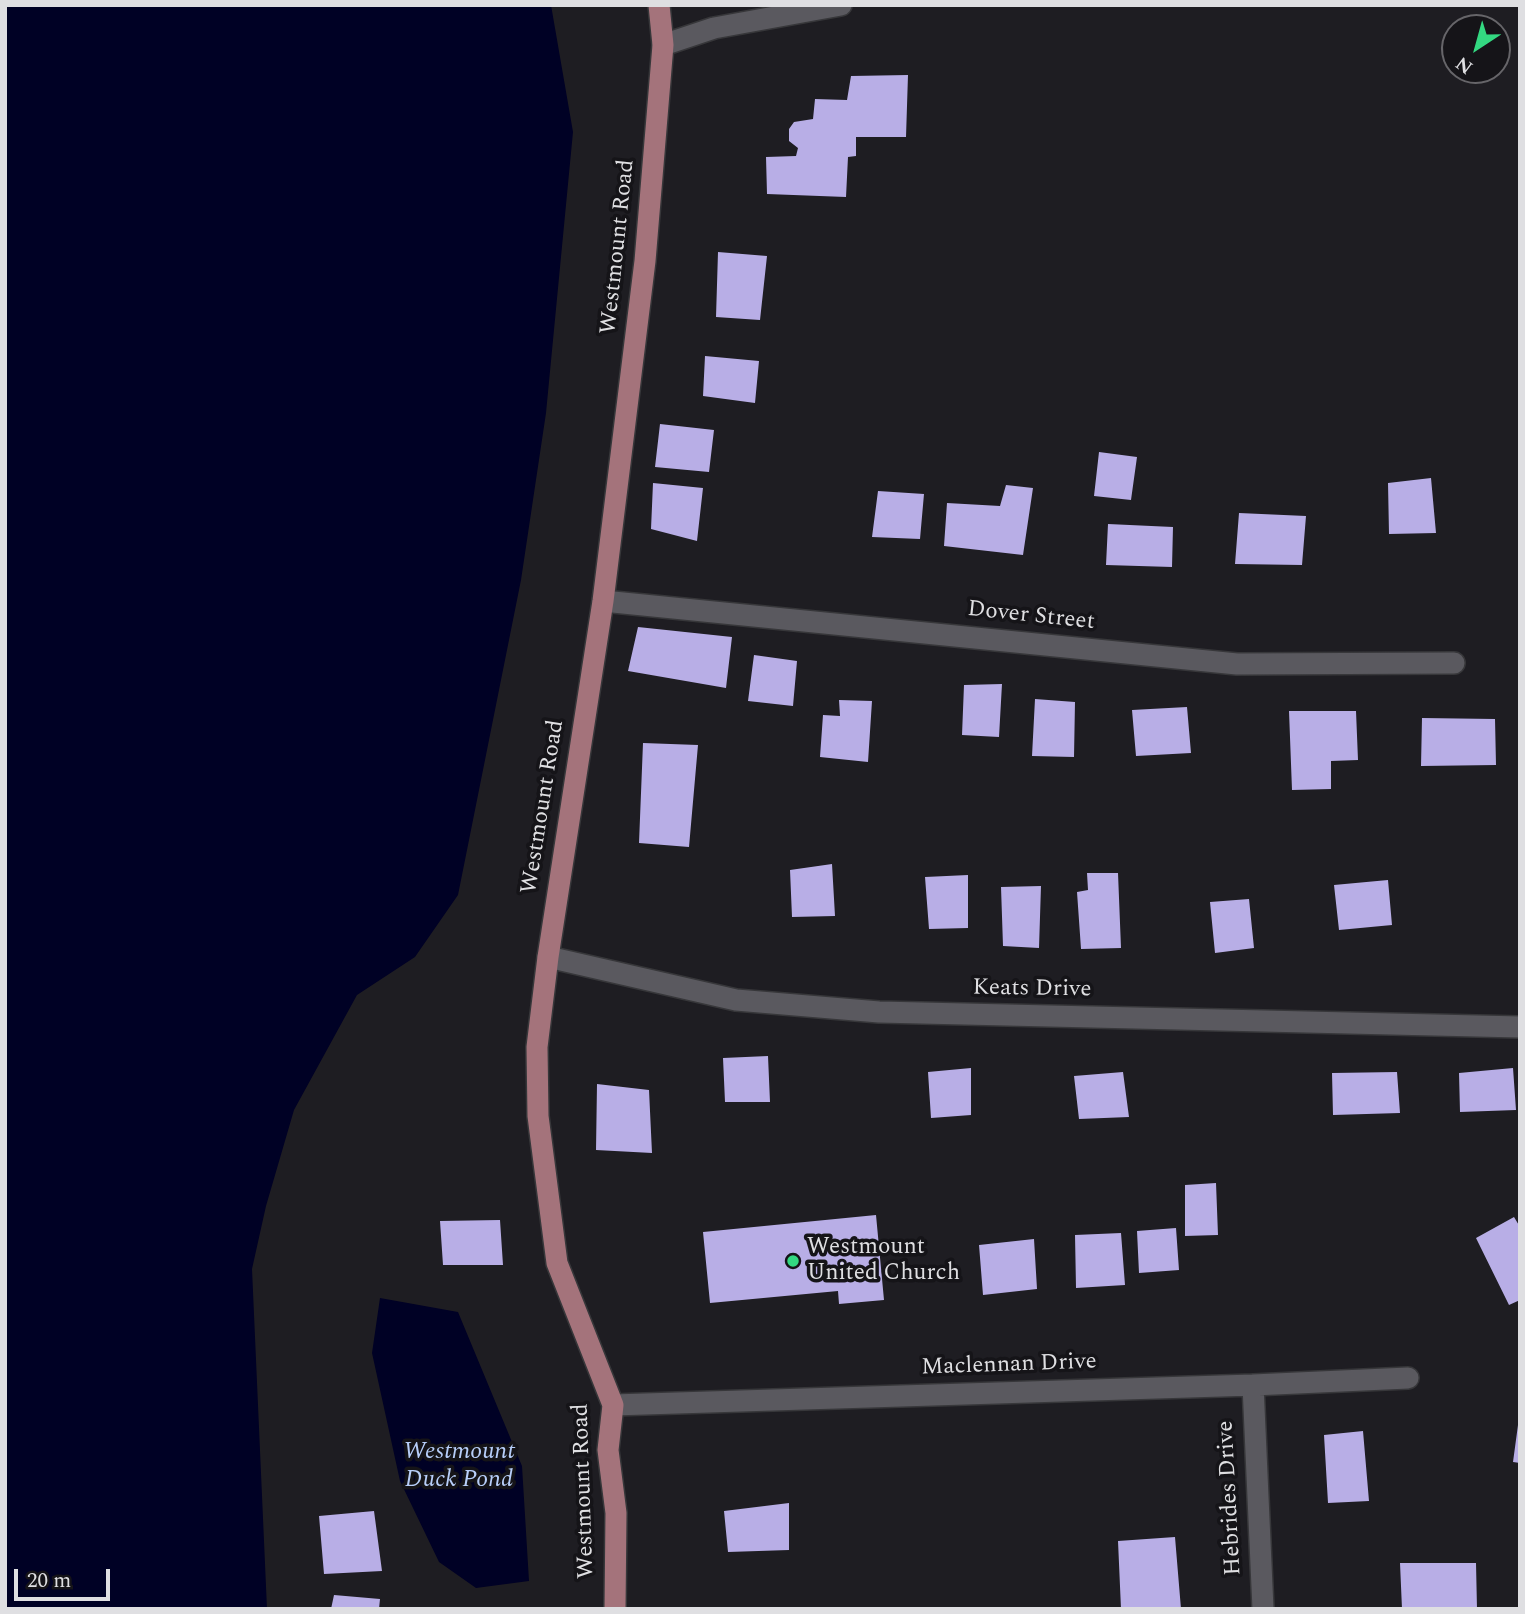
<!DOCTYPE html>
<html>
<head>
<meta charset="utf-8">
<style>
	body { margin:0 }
	#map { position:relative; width:1525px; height:1614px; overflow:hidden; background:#1e1d22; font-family:Spectral,serif }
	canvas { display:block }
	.frame { position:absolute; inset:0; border:7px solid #dfdfe2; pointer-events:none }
	.north { position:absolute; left:1441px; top:14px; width:70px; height:70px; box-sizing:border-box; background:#151418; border:2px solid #666569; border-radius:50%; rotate:216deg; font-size:19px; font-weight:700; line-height:28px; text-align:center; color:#dfdfe2 }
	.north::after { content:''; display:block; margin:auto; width:24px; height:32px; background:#33d881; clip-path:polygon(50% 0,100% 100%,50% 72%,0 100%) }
	.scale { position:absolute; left:14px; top:1569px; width:96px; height:32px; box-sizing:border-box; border:4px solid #dfdfe2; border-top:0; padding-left:9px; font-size:21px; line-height:24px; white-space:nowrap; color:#dfdfe2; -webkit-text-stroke:5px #151418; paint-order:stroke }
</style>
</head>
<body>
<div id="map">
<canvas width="1525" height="1614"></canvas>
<div class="frame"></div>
<div class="north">N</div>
<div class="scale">20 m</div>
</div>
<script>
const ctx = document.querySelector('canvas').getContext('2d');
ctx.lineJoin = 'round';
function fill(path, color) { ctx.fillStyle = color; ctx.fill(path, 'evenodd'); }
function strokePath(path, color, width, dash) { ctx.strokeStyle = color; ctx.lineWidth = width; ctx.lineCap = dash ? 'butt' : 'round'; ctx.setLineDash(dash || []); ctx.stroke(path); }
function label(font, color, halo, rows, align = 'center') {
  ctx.font = font + ' Spectral,serif'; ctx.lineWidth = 7; ctx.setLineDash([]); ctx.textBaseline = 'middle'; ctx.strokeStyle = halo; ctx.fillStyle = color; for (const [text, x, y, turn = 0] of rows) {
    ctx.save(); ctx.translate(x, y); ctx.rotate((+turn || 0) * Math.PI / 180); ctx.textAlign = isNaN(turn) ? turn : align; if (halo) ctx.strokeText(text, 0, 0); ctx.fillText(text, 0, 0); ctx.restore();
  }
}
fill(new Path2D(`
	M5,5h546l22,127 -27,281 -25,167 -63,315 -43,62 -58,38 -63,115 -28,96 -14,63 15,340h-262z
	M380,1298l78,14 64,154 7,115 -53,7 -37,-26 -39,-81 -28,-128z`), '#000125');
fill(new Path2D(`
	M908,75l-2,62h-50v19l-8,1 -2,40 -79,-3 -1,-37 30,-1 2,-8 -9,-7v-12l5,-7 19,-3 2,-20 32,1 4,-24z
	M718,252l49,4 -7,64 -44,-3z
	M705,356l54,5 -4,42 -52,-7z
	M660,424l54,6 -5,42 -54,-5z
	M1099,452l38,5 -6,43 -37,-4z
	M1431,478l5,55 -47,1 -1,-51z
	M653,483l50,5 -6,53 -46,-12z
	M1006,485l27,3 -10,67 -79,-9 3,-43 53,3z
	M878,491l46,3 -4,45 -48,-2z
	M1239,513l67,3 -4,49 -67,-1z
	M1108,524l65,3 -1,40 -66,-2z
	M638,627l94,10 -6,51 -98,-17z
	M754,655l43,6 -4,45 -45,-5z
	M1002,684l-3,53 -37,-2 2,-50z
	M1035,699l40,3 -1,55 -42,-1z
	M839,700l33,1 -4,61 -48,-5 3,-42 17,1z
	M1187,707l4,46 -55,3 -4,-46z
	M1289,711h67l2,49 -27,1v28l-39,1z
	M1422,718l73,1 1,46 -75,1z
	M643,743l55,2 -9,102 -50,-4z
	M832,864l3,52 -43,1 -2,-47z
	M1087,873h31l3,75 -40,1 -4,-57 11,-2z
	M968,875v53l-39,1 -4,-52z
	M1388,880l4,45 -53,5 -5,-45z
	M1041,886l-2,62 -36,-2 -2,-59z
	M1249,899l5,49 -39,5 -5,-51z
	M768,1056l2,46h-45l-2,-44z
	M971,1068v47l-40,3 -3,-46z
	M1513,1068l3,42 -56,2 -1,-39z
	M1123,1072l6,45 -50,2 -5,-43z
	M1397,1072l3,41 -67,2 -1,-42z
	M597,1084l52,6 3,63 -56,-3z
	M1216,1183l2,52 -33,1v-51z
	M876,1215l8,85 -45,4 -1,-13 -128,12 -7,-71z
	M1514,1217l6,10v73l-11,5 -33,-67z
	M500,1220l3,45h-60l-3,-44z
	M1176,1228l3,42 -40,3 -2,-42z
	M1121,1233l4,52 -49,3 -1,-53z
	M1034,1239l3,50 -54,6 -4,-50z
	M1518,1425l2,1v37l-7,-1z
	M1363,1431l6,70 -41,2 -4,-68z
	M789,1503v47l-61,2 -4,-41z
	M374,1511l8,60 -58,3 -5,-58z
	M1175,1537l6,72h-60l-3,-68z
	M1400,1563h76l1,46h-75z
	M334,1595l46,4 -1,10h-48z`), '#b8aee6');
const minor = new Path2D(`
	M663,45l51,-17 127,-23
	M603,601l634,63 217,-1
	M548,957l188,43 143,12 641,15
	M1253,1385l10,224
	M613,1405l640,-20 155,-7`);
const major = new Path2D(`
	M615,1609l1,-96 -8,-63 5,-45 -56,-142 -19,-147 -1,-69 11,-90 55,-356 42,-340 18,-216 -4,-40`);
strokePath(minor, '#37373a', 24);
strokePath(major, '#37373a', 24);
strokePath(minor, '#5a595f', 21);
strokePath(major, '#a4737b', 21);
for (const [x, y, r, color] of [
	[793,1261,7,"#33d881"]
]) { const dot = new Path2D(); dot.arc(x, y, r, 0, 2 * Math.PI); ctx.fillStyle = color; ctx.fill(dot); strokePath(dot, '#151418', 2.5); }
label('23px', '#dfdfe2', '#151418', [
	["Westmount Road",619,247,-84],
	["Dover Street",1031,617,6],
	["Westmount Road",544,807,-81],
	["Keats Drive",1032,990,1],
	["Maclennan Drive",1009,1366,-2],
	["Westmount Road",585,1491,-92],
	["Hebrides Drive",1231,1498,-93]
]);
label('23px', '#dfdfe2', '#151418', [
	["Westmount",807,1248],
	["United Church",807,1274]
], 'left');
label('italic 24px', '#b7cef9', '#151418', [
	["Westmount",459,1453],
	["Duck Pond",459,1481]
]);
</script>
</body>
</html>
